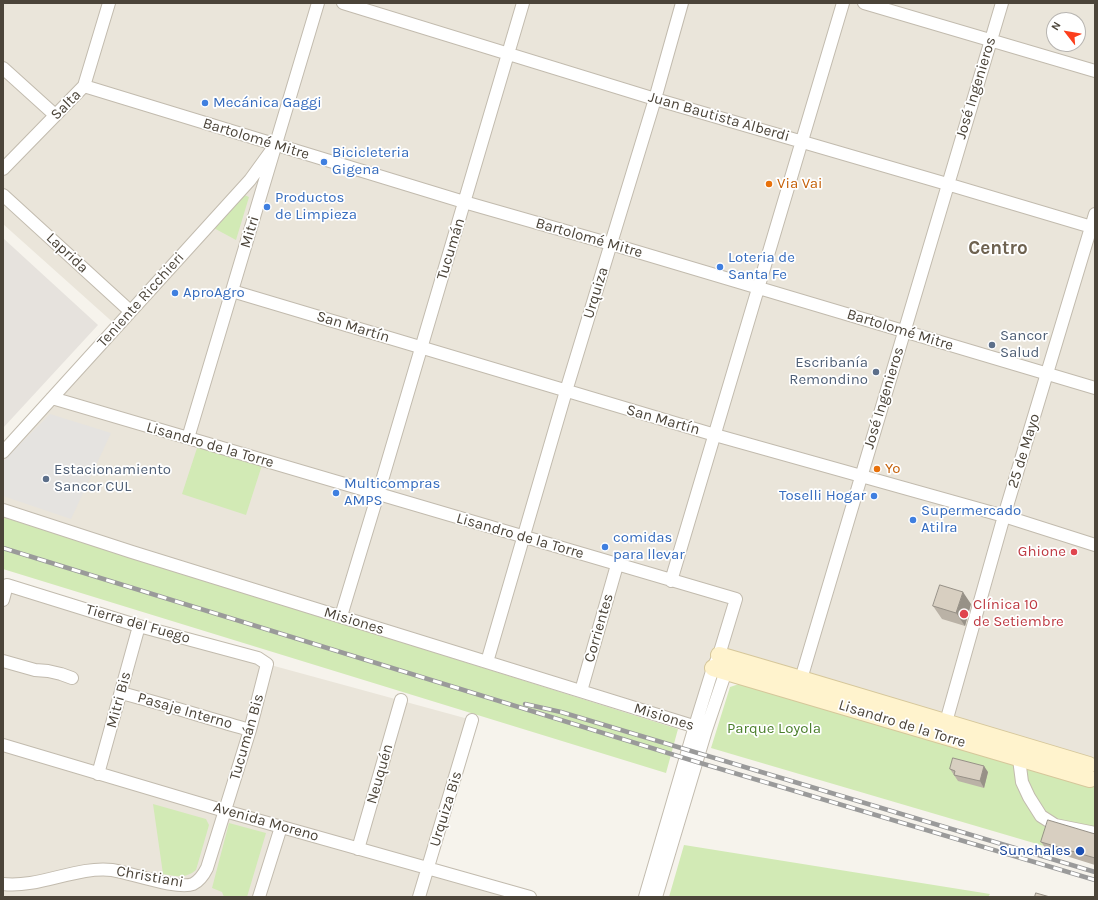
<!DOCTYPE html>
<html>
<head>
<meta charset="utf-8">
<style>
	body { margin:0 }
	#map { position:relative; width:1098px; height:900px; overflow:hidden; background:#f6f3ec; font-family:Karla,sans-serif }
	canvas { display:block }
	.frame { position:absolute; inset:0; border:4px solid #4b4439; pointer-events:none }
	.north { position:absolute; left:1046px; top:12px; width:40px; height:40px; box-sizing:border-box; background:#fff; border:1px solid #b7b4b0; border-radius:50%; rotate:301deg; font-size:11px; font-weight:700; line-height:16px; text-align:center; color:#4b4439 }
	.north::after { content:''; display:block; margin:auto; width:14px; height:18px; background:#fc3f1d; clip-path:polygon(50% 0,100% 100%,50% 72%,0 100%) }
</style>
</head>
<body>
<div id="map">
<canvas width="1098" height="900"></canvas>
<div class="frame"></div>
<div class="north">N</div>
</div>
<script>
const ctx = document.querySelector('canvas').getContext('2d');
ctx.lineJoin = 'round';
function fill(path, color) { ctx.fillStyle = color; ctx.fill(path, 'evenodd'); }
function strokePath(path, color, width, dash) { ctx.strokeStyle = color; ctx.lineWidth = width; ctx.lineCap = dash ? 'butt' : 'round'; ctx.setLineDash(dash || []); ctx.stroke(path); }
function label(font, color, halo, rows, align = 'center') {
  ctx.font = font + ' Karla,sans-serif'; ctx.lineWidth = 3.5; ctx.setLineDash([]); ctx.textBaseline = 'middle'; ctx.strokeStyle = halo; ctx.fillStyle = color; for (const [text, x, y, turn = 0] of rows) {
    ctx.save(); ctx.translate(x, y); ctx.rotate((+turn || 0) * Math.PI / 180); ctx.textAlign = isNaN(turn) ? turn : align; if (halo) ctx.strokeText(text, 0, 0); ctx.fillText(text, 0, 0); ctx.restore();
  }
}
fill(new Path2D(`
	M3,3h1092v764l-375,-112 -25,71 -692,-216v-58l114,-126 -114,-102zM1054,20h24v24h-24z
	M3,584l264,80 205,56 -44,147 102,30h-527z`), '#eae5da');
fill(new Path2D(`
	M3,238l95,87 -95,103z`), '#e6e2dd');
fill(new Path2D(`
	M242,194l7,3 -13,43 -26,-14z
	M198,445l64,20 -16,50 -64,-21z
	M3,517l675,212 -12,44 -663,-204z
	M745,682l350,104v75l-384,-113 19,-61z
	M153,804l53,15 3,6 -13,45c-10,9 -21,6 -33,4z
	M229,823l37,10 -19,64h-23l-2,-5 -10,-4z
	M684,845l306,49 -2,3h-319z`), '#d2eab5');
fill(new Path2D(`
	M50,414l61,19 -40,86 -68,-23v-35z`), '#e5e3e0');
const street = new Path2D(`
	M343,3l312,96 292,85 148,44
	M864,3l231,68
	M3,68l52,47
	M84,86l380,116 147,42 484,144
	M3,169l81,-83 25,-83
	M3,195l127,116
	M232,291l483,144 289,81 91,29
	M52,398l684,201 -17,56 -6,13 -18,58 -50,171
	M188,438l130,-435
	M3,452l247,-272 21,-29
	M3,510l129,42 574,178
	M671,581l172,-578
	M3,600l4,-15 132,41 119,32 9,6 -17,66 -43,138c-3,6 -8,13 -14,16 -15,6 -62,-11 -81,-14 -36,-4 -72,18 -109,14
	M341,616l37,-122 145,-491
	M3,661l32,9 13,1 13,3 11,4
	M487,662l79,-271 89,-292 27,-96
	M801,679l201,-676
	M581,691l36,-126
	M121,693c43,11 86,25 129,37
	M944,729l60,-213 91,-302
	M3,745l222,66 305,86
	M1019,759l3,23 7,15 12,19 14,9 40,8
	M98,774l41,-148
	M358,849l43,-149
	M259,897l22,-70
	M419,897l53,-177
	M656,897l50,-167 22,-65`);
const secondary = new Path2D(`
	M719,655l82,24 288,86
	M713,668l377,111`);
strokePath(street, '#c2bbae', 14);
strokePath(secondary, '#d6c79b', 18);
strokePath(street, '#fff', 12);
strokePath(secondary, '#fff3cd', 16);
const rail = new Path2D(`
	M3,548l694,214 398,118
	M525,704l36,8 534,160`);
strokePath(rail, '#9a9a9a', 4.5);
strokePath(rail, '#fff', 3, [9]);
fill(new Path2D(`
	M971,604l-6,22 -23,-7 -9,-13z
	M950,769l38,3 -4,16 -26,-7z
	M1095,834v31l-48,-15 -6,-8z`), '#bab2a6');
fill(new Path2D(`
	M963,592l8,12 -6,22 -9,-13z
	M984,766l4,6 -4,16 -4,-7z`), '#979187');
const building = new Path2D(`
	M940,585l23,7 -7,21 -23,-7z
	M953,758l31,8 -4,15 -26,-6 1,-4 -5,-2z
	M1048,820l47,14v24l-54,-16z
	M1036,893l14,4h-15z`);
fill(building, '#d8cfc1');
strokePath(building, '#979187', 1);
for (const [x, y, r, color] of [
	[205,103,4,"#3f7fe0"],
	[324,162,4,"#3f7fe0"],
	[769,184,4,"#e8710a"],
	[267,207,4,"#3f7fe0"],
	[720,267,4,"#3f7fe0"],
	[175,293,4,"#3f7fe0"],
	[992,345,4,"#5c6f8a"],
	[876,372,4,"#5c6f8a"],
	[877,469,4,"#e8710a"],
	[46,479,4,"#5c6f8a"],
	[336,493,4,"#3f7fe0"],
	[874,496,4,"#3f7fe0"],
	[913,520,4,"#3f7fe0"],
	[605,547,4,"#3f7fe0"],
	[1074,552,4,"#e0444e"],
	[964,614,5,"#e0444e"],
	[1080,851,5,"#1a4fb4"]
]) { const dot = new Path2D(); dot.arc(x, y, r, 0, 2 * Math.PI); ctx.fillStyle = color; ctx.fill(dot); strokePath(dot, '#fff', 1.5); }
label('15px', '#4b4439', '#fff', [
	["José Ingenieros",976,88,-73],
	["Salta",66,105,-45],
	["Juan Bautista Alberdi",719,117,16],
	["Bartolomé Mitre",256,139,17],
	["Mitri",250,232,-73],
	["Bartolomé Mitre",589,238,16],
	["Tucumán",451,249,-73],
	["Laprida",67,253,43],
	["Urquiza",596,293,-73],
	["Teniente Ricchieri",141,300,-48],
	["San Martín",353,327,17],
	["Bartolomé Mitre",900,330,17],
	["José Ingenieros",884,398,-73],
	["San Martín",663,420,16],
	["Lisandro de la Torre",210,445,16],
	["25 de Mayo",1024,451,-73],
	["Lisandro de la Torre",520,536,16],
	["Misiones",354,621,17],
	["Tierra del Fuego",138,624,16],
	["Corrientes",599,628,-74],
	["Mitri Bis",119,700,-75],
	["Pasaje Interno",185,711,16],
	["Misiones",664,717,17],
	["Lisandro de la Torre",902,724,17],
	["Tucumán Bis",247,737,-74],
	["Neuquén",380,774,-74],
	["Urquiza Bis",446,809,-73],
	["Avenida Moreno",266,822,16],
	["Christiani",150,877,10]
]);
label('15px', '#366cbe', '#fff', [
	["Mecánica Gaggi",213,103],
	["Bicicleteria",332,153],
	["Gigena",332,170],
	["Productos",275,198],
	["de Limpieza",275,215],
	["Loteria de",728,258],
	["Santa Fe",728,275],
	["AproAgro",183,293],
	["Multicompras",344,484],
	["AMPS",344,501],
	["Toselli Hogar",866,496,"right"],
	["Supermercado",921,511],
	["Atilra",921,528],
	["comidas",613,538],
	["para llevar",613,555]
], 'left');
label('15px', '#c56008', '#fff', [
	["Via Vai",777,184],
	["Yo",885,469]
], 'left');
label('15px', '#4e5e75', '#fff', [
	["Sancor",1000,336],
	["Salud",1000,353],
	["Escribanía",868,363,"right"],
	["Remondino",868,380,"right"],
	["Estacionamiento",54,470],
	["Sancor CUL",54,487]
], 'left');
label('15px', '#be3a42', '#fff', [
	["Ghione",1066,552],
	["Clínica 10",973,605,"left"],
	["de Setiembre",973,622,"left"]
], 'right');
label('15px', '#4a7f2a', '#fff', [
	["Parque Loyola",774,729]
]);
label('15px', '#164399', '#fff', [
	["Sunchales",1071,851]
], 'right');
label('bold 19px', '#6e6250', '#fff', [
	["Centro",998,249]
]);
</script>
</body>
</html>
